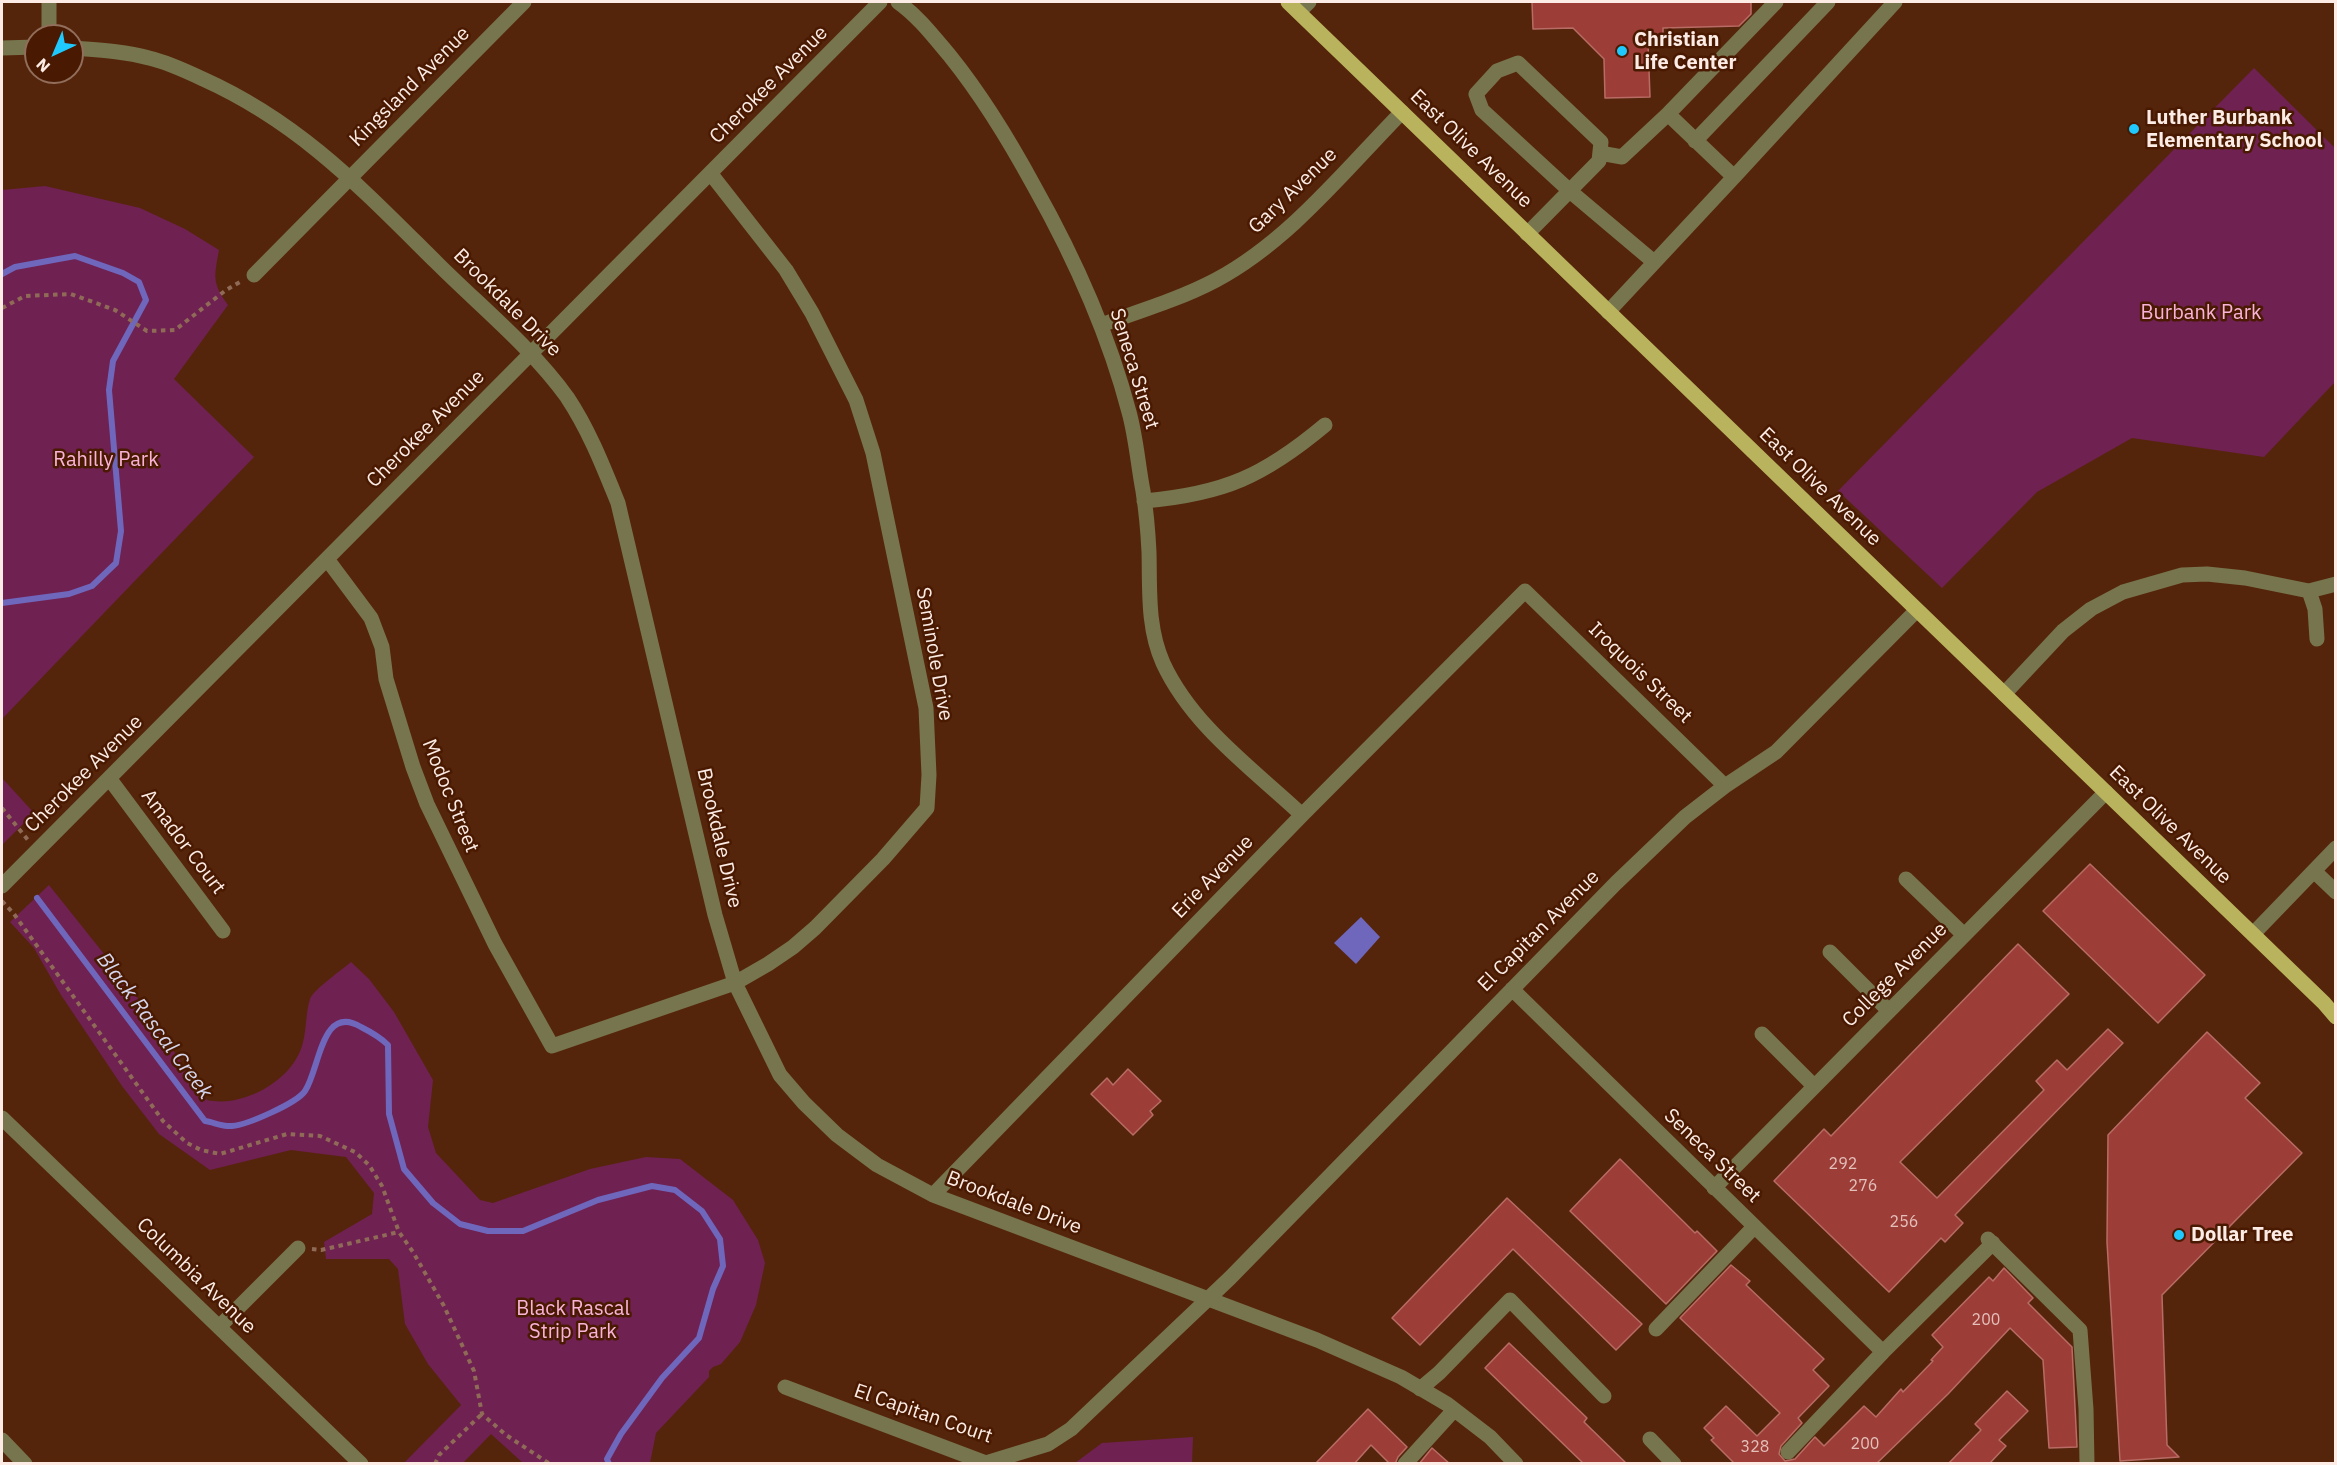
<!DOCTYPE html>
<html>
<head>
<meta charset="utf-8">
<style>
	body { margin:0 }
	#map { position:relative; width:2337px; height:1465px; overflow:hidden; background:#55250b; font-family:"IBM Plex Sans",sans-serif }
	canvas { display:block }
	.frame { position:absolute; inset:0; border:3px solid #fcece5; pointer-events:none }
	.north { position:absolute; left:24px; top:24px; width:60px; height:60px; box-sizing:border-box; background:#491a01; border:2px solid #916e5c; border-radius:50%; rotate:224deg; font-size:16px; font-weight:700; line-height:24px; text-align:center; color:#fcece5 }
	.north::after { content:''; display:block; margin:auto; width:21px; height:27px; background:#1fc9fd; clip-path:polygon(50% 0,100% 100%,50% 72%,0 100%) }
</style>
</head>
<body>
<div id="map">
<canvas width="2337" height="1465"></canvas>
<div class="frame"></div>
<div class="north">N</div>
</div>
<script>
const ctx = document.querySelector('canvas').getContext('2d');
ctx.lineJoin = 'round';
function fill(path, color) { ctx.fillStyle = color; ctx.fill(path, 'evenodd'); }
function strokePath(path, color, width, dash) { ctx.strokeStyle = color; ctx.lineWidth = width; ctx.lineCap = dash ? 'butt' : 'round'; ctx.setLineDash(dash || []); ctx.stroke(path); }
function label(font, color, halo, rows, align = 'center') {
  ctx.font = font + ' "IBM Plex Sans",sans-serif'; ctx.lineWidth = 5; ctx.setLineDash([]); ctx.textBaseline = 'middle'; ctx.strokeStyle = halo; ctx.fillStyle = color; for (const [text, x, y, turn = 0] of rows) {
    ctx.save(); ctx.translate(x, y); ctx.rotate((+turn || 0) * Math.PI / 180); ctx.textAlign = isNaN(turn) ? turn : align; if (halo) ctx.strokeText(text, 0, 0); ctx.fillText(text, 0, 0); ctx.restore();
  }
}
fill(new Path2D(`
	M2254,68l81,80v234l-71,75 -132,-19 -95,54 -95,96 -104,-97z
	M45,186l95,22 45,21 34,21c-5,27 -7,33 9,55l-54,74 80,78 -252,262v-529z
	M2,778l32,35 -32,32z
	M49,885l79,99 79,116c35,8 82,-18 94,-51 6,-16 4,-34 9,-50 4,-10 32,-29 41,-37l18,17 25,33 39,68 -5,47 8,26 44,47 13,3 97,-34 56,-12 34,2 53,41 25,40 7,23 -9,42 -16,37 -19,22 -8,3 -4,4v6l-53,56 -6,30h-127l-32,-29 -28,29h-59l57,-58 -33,-41 -23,-40 -7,-55 -9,-10h-63l-2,-17 48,-28 2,-21 -28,-36 -55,-7 -81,20 -51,-36 -37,-48 -61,-91 -27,-47 -24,-26z
	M1193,1437l-1,26h-117l27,-20z`), '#6f2152');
fill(new Path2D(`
	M1361,917l19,20 -24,27 -22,-21z`), '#6f67bc');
strokePath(new Path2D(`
	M2,274l13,-7 60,-11 48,17 16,9 7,18 -33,61 -4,29 12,141 -5,32 -24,23 -23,8 -67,9
	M37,898l168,223c8,1 18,6 27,5 15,-1 65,-23 73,-35 15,-22 16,-88 56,-64 10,5 19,10 27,18l1,69 15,55 29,34 27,21 28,7h35l75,-31 54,-14 23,4 27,21 18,28 3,27 -10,23 -14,49 -37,40 -41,56 -14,25 2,5`), '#6f67bc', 6);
const building = new Path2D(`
	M1532,2h219v12l-12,12 -76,2v14l-15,1 2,54 -45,1 -1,-39 -31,-31 -40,1z
	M2090,864l115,111 -47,48 -115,-112z
	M2018,944l51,50 -169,168 37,36 107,-108 -8,-9 21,-21 10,10 41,-41 15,14 -168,172 8,8 -18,19 -4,-4 -52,54 -115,-111 50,-52 7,7z
	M2207,1032l53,51 -15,15 57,55 -140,142 5,150 12,12 -59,4 -13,-219 1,-107z
	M1128,1069l33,32 -11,10 3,4 -20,20 -42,-41 16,-16 6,7z
	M1620,1159l75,74 2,-2 20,20 -51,53 -96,-93z
	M1507,1198l135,126 -26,26 -103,-101 -93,96 -28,-27z
	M1731,1265l19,16 -4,4 78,74 -11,11 16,16 -31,32 4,5 -21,23 -2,8 6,7 10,-2 20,-22 9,9 40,-40 12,11 25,-28 2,3 30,-31 -2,-1 12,-13 -11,-12 57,-58 4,4 11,-13 29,30 -5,5 44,44 5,100 -28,1 -6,-88 -33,-32 -62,66 -72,70h-141l-24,-24 3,-2 -10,-10 22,-22 31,30 23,-23 -100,-95z
	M1509,1343l78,75 -3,4 43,42h-43l-99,-96z
	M2007,1391l21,20 -29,29 7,6 -17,18h-41l33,-34 -6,-6z
	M1368,1409l39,38 -9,10 -3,7h-5l-19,-19 -17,19h-39z
	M1432,1448l18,16h-31z`);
fill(building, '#9c3d38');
strokePath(building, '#b96c65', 1.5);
strokePath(new Path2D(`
	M2,308l23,-12 46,-2 44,16 32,21 28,-1 51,-40 14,-8
	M2,808l26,32
	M2,901l12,13 149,207 24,22 14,7 19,4 67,-20 33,2 35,16 14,13 13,21 17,46 14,20 31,54 30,65 8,43 24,21 44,29
	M312,1249l9,1 78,-18
	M435,1464l4,-9 43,-41`), '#8f6b57', 4, [4.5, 4.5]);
strokePath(new Path2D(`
	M49,2v34
	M898,2c20,14 36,35 52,54 33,41 59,84 84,130 40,71 74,146 95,226 7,25 9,53 14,79 3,19 5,40 6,61 1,37 -2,75 14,111 29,63 90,106 139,152
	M1299,12l10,-10
	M2,48l34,-1
	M72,48c26,2 51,3 77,10 18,4 37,13 54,21 98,44 160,111 234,184 43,43 95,85 130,134 22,33 36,69 51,106l97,412 20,68 45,92 24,28 33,32 40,30 56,30 384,145 84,37 46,27 43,33 26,27
	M1668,114l108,-112
	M1695,141l133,-139
	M1600,153l22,4 46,-43 66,63 -126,135
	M1734,177l161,-175
	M1527,234l72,-73 2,-19 -83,-79 -21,8 -21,23 6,16 89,82 83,70
	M254,275l270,-273
	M1101,325c39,-14 79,-26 115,-45 73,-39 129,-110 186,-168
	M1144,501c80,-7 120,-25 181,-76
	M327,559l44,59 11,29 4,32 27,88 14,37 68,140 57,102 183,-63 33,-19 25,-17 22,-19 68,-69 44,-51 2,-33 -3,-67 -53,-255 -17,-53 -44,-87 -26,-43 -75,-96
	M2309,591l6,18 2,30
	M2004,694l59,-63 28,-22 32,-17 59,-17 25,-1 38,4 64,13 27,-7
	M109,778l114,153
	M2314,871l22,21
	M1906,879l58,56
	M2,886l878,-884
	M2253,934l83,-86
	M1830,952l59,59
	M1512,989l371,363
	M1762,1034l52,52
	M2,1118l359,346
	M1714,1188l392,-396
	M933,1195l369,-380 223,-224 200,195
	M1988,1239l92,91 6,79 1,55
	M219,1327l79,-79
	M1656,1329l98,-102
	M785,1387l201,76 62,-19 23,-15 159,-151 386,-395 69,-66 40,-31 51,-34 141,-142
	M1420,1389l19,-16 71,-73 94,96
	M1650,1439l24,25
	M2,1440l23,24
	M1788,1452l95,-100 110,-109
	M1405,1464l49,-54`), '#77754d', 15);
strokePath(new Path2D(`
	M1288,2l1036,1001 12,14`), '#b9b35d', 15);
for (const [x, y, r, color] of [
	[1622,51,6,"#1fc9fd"],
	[2134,129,6,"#1fc9fd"],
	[2179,1235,6,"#1fc9fd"]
]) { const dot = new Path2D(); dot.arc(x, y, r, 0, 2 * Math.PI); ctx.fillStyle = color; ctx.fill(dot); strokePath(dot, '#491a01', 2); }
label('16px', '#e4c0ba', null, [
	["292",1843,1164],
	["276",1863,1186],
	["256",1904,1222],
	["200",1986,1320],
	["200",1865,1444],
	["328",1755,1447]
]);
label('bold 20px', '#fcece5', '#491a01', [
	["Christian",1634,40],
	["Life Center",1634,63],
	["Luther Burbank",2146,118],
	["Elementary School",2146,141],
	["Dollar Tree",2191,1235]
], 'left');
label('20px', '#fcece5', '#491a01', [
	["Cherokee Avenue",769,85,-45],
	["Kingsland Avenue",410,87,-45],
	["East Olive Avenue",1471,149,44],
	["Gary Avenue",1293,191,-44],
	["Brookdale Drive",507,303,45],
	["Seneca Street",1134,369,73],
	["Cherokee Avenue",426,429,-45],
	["East Olive Avenue",1820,487,44],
	["Seminole Drive",934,654,80],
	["Iroquois Street",1640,673,44],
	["Cherokee Avenue",84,774,-45],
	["Modoc Street",450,796,68],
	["East Olive Avenue",2170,825,44],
	["Brookdale Drive",719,838,77],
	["Amador Court",183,842,53],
	["Erie Avenue",1213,877,-46],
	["El Capitan Avenue",1539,931,-45],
	["College Avenue",1895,975,-45],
	["Seneca Street",1712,1156,44],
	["Brookdale Drive",1014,1203,21],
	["Columbia Avenue",196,1276,44],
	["El Capitan Court",923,1414,19]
]);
label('20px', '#f9b3d9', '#491a01', [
	["Burbank Park",2201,313],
	["Rahilly Park",106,460],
	["Black Rascal",573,1309],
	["Strip Park",573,1332]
]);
label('italic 21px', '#d6d6ee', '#491a01', [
	["Black Rascal Creek",154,1026,53]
]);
</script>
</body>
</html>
